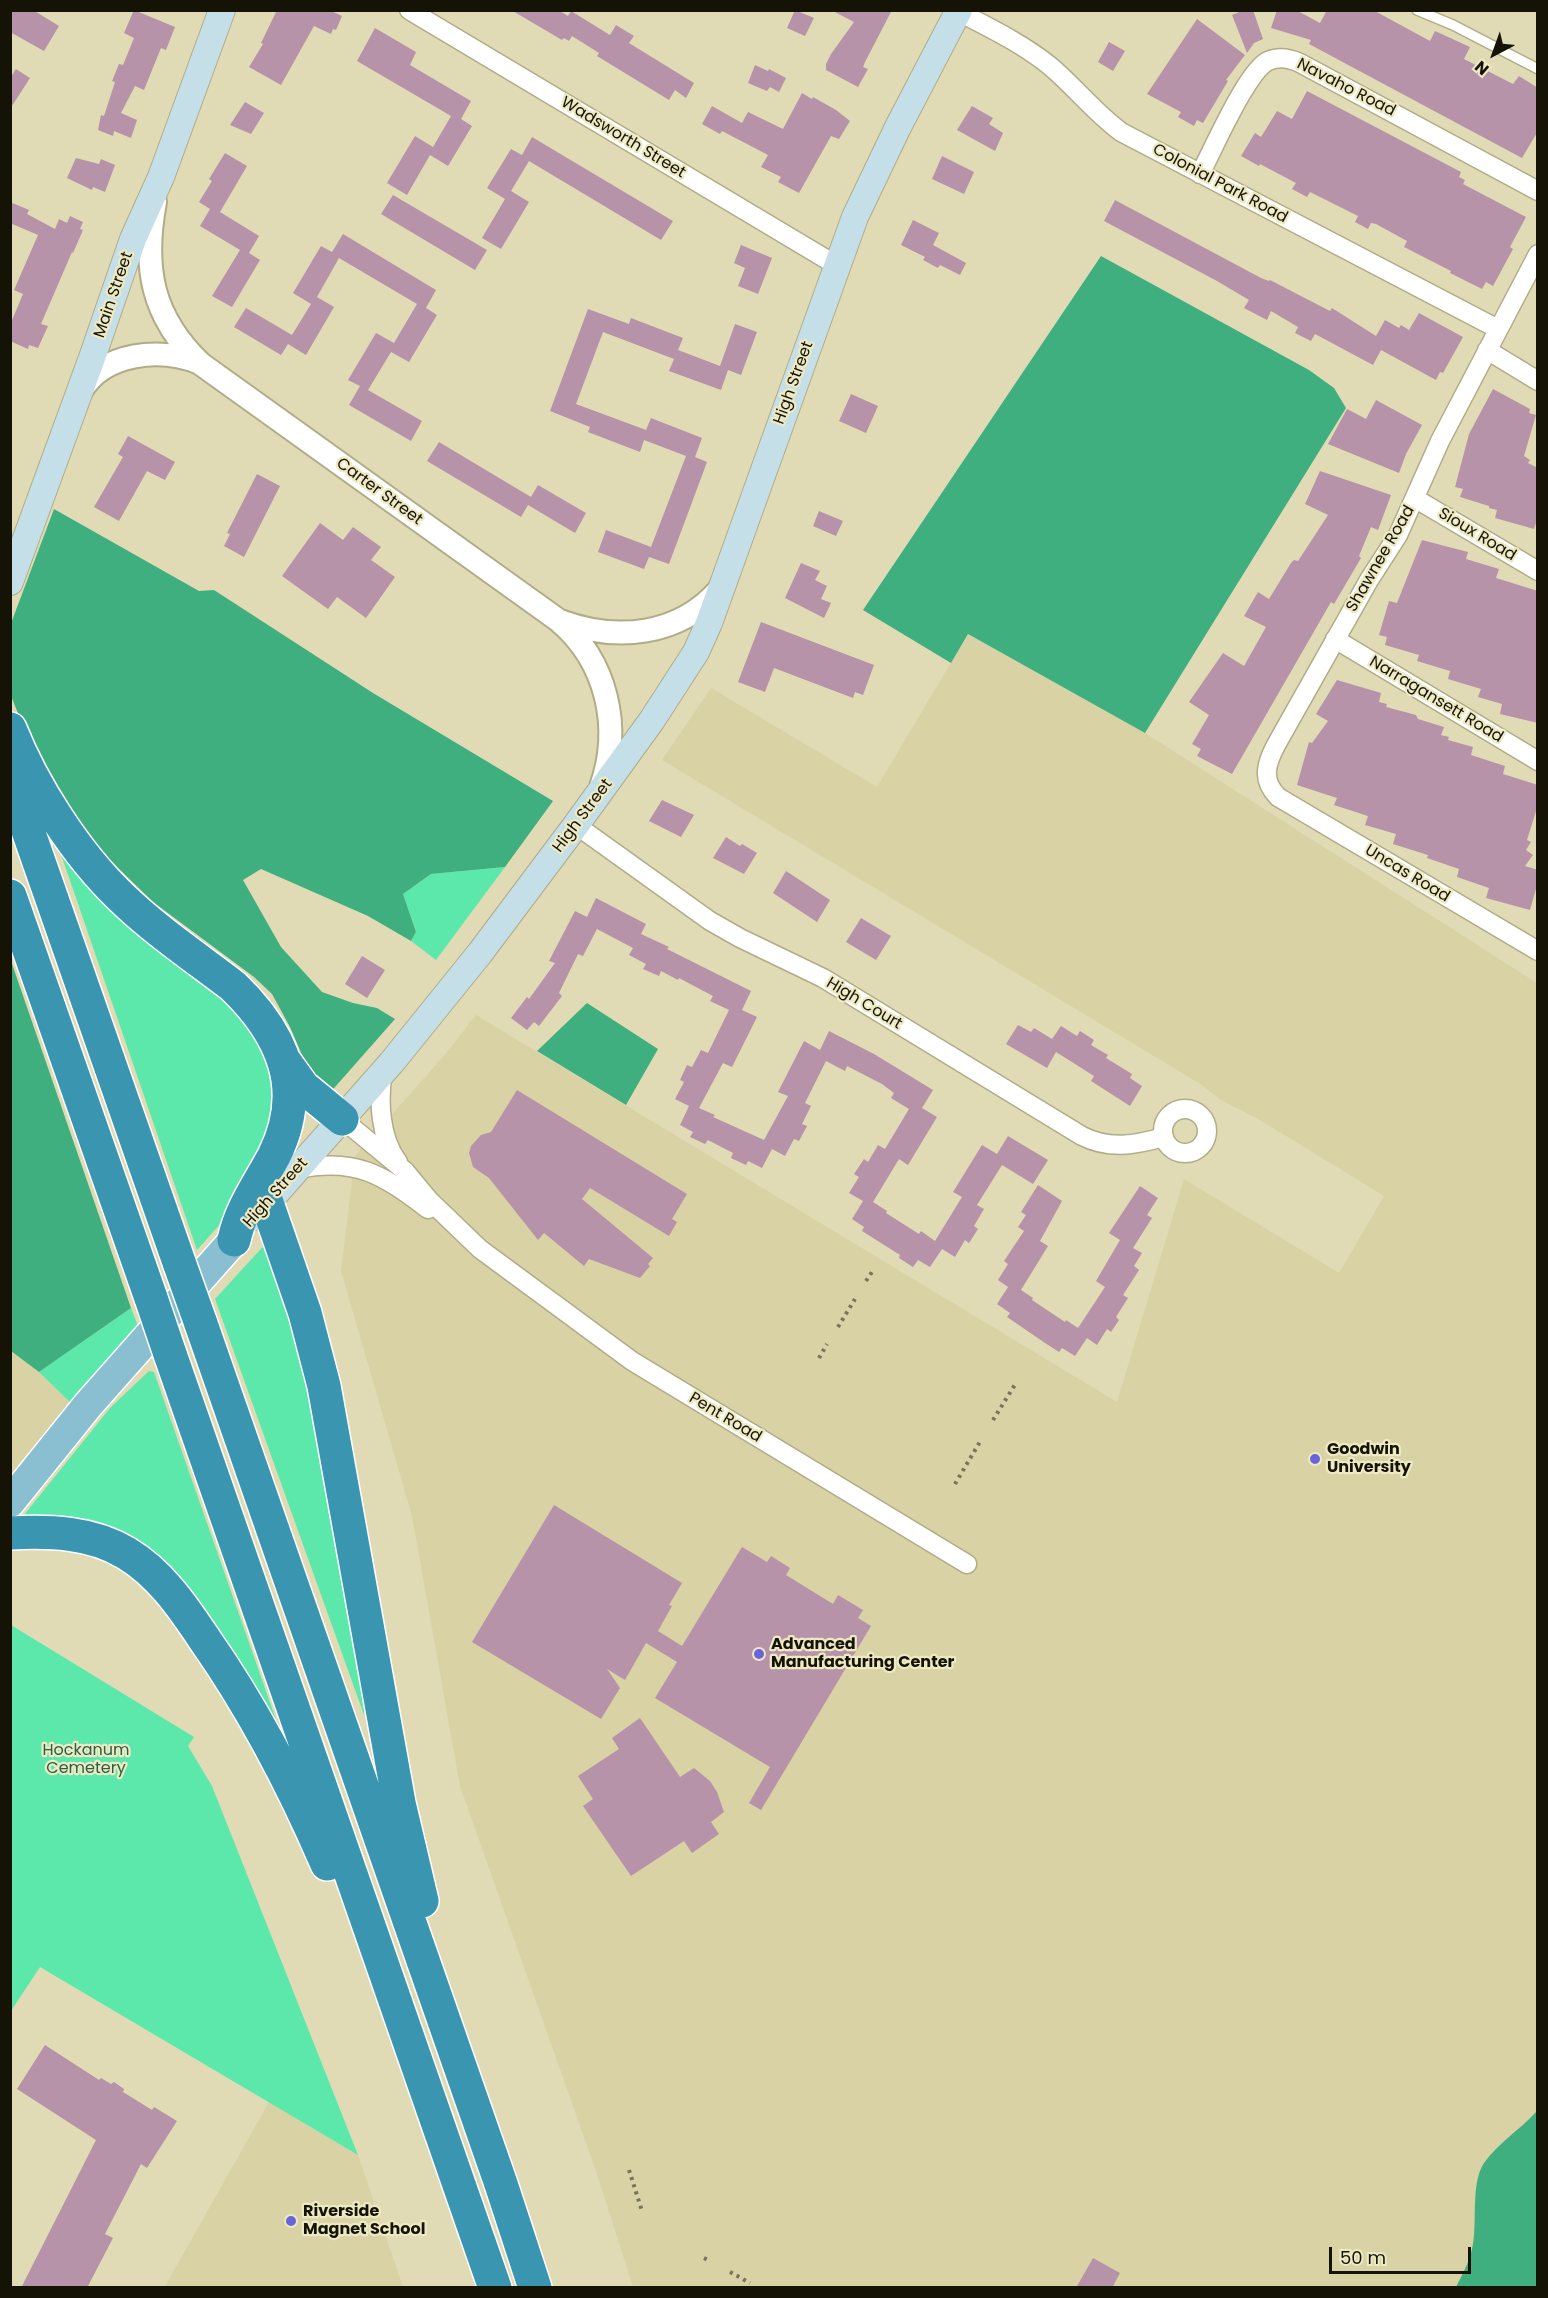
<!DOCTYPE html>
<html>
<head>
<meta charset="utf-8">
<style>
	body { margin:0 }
	#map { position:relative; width:1548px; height:2298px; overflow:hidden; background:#e0dbb5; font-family:Poppins,sans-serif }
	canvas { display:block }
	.frame { position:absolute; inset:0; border:12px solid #151306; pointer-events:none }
	.north { position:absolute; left:1464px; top:24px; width:60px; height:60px; -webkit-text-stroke:4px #ede9c2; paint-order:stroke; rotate:221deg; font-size:16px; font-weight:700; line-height:24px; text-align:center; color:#151306 }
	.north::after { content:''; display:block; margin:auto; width:21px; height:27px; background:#151306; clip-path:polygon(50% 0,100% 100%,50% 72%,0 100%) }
	.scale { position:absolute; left:1329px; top:2247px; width:142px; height:27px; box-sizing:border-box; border:3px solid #151306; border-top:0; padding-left:8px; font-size:18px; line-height:21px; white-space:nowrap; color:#151306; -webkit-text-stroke:4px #ede9c2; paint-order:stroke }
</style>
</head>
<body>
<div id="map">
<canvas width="1548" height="2298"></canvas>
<div class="frame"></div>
<div class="north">N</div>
<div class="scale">50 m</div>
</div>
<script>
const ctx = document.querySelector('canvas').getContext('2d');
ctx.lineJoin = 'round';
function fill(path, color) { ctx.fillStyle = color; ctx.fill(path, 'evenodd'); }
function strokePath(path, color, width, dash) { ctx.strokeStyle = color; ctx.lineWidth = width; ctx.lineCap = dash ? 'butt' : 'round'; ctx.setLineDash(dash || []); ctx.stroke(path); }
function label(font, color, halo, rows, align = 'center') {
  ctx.font = font + ' Poppins,sans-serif'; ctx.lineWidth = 4.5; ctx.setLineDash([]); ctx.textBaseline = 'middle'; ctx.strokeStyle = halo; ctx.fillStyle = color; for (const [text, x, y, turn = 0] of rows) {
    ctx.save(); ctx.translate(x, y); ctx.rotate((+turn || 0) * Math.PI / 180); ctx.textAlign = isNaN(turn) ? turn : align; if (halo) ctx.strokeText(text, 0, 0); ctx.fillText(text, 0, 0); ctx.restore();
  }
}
fill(new Path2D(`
	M968,634l177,99 392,250v1304h-904l-36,-113 -137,-388 -48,-270 -71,-245 14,-115 88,-99 33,-42 641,387 67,-223 155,94 45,-77 -124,-76 -39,-20 -19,-15 -540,-325 49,-72 166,99z
	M11,1351l28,21 34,33 -62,74z
	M269,2102l89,53 45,132 -239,1z`), '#d8d2a5');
fill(new Path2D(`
	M53,831l175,169 38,53 6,21 1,41 -7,32 -36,66 -33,37z
	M505,867l-69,93 -25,-19 5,-9 -13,-38 28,-20z
	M268,1241l49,135 52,337 -4,2 -2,-3 -148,-413z
	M131,1308l7,18 -65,79 -34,-33z
	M149,1371l5,1 126,359 -110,-155 -150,-56 90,-112z
	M11,1625l183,112 -6,9 24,40 146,369 -318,-188 -29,44z`), '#5ce8ab');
fill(new Path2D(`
	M1101,256l208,114 25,18 12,20 -201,325 -177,-99 -17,29 -88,-53z
	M54,509l145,82 15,-1 159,103 180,108 -48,66 -74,7 -28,20 13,38 -5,9 -43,-25 -107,-47 -18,11 38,67 41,45 31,11 24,5 18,11 -67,76 -9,-9 -14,-24 -15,-35 -18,-33 -18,-17 -101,-75 -73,-71 -42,-68 -27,-67 -1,-70z
	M11,961l120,347 -92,64 -28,-21z
	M587,1003l71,46 -32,56 -89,-54z
	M1537,2111v176h-81c6,-12 13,-24 16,-38 6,-24 -2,-65 12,-86 14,-20 37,-34 53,-52z`), '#40af7f');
fill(new Path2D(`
	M10,10h23l26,16 -15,25 -34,-19z
	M134,10l41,17 -9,23 -5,-2 -17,42 -9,-4 -14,27 16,7 -6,18 -17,-7 -1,5 -15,-6 3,-15 3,1 11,-34 -3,-1 7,-17 4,1 11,-27 -10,-5z
	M277,10h52l13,6 -6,14 -3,-1 -2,5 -17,-8 -33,59 -32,-18 14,-23 -2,-1z
	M511,10h47l10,6 3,-5 39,24 6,-10 18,11 -5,7 65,40 -8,15 -11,-8 -6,10 -72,-44 2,-3 -27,-17 -3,5 -5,-3 -2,2z
	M795,10l19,8 -9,18 -18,-8z
	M831,10h61l-27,52 -2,5 5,2 -10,18 -32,-17v-6l5,-10 23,-32z
	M1244,10h9l10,29 -9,4 -7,10 -15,-38z
	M1277,10h19l24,13 7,-13h46l57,31 5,-10 35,16 -6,12 49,25 6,-8 19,12v43l-16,27 -213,-114 2,-4 -40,-12z
	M1197,19l48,36 -19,25 2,1 -25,42 -6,-3 -3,6 -16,-9 3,-5 -34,-18z
	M375,28l41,24 -6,13 61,36 -10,18 11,7 -24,40 -18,-11 -23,40 -20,-12 28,-47 18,11 18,-31 -94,-55z
	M1109,42l16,9 -12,20 -15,-9z
	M755,65l13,6 1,-2 17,9 -7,14 -9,-5 -3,4 -19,-8z
	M16,69l14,9 -20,31v-31z
	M1307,91l154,81 -2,5 6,3 -2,4 63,33 -16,30 3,2 -20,37 -7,-4 -4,7 -32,-16 1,-2 -47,-24 3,-6 -31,-17 -5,-1 -3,6 -13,-7 3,-6 -48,-24 -3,5 -15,-8 4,-6 -36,-19 -1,2 -18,-10 14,-23 6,4 16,-26 15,8z
	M802,93l10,6 1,-2 23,13 14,11 -11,18 -8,-3 -32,57 -21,-11 3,-5 -20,-10 7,-12 -46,-24 -2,3 -18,-10 10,-18 30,17 6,-11 35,17z
	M245,102l19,11 -13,21 -21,-9z
	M972,106l21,12 -4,6 14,9 -8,18 -38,-21z
	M532,137l141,84 -12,19 -132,-79 -18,30 18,11 -28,47 -19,-11 23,-39 -18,-11 24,-39 11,6z
	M225,153l22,13 -27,46 39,24 -10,17 11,7 -28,47 -20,-11 28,-46 -40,-24 10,-17 -11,-7 13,-21 -3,-2z
	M942,156l32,16 -10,22 -32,-15z
	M76,158l23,6 2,-5 14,6 -10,27 -12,-5 -1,3 -25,-12z
	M393,195l94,55 -12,20 -94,-56z
	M1115,200l146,78 8,3 1,-1 60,31 2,-3 44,28 9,-16 14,8 2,-3 8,5 10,-17 44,24 -20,36 -3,-1 -4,8 -55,-30 -8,15 -58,-31 -4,7 -16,-8 3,-6 -27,-16 -4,9 -23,-12 5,-8 -32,-19 -113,-60z
	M10,202l19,8 -2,4 28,15 4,-10 8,4 3,-7 13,6 -3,7 3,1 -10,23 -1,-1 -31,72 7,2 -10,22 -9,-3 -1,4 -18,-8v-16l13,-31 -9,-4 24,-55 -28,-12z
	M913,220l26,13 -6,12 33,18 -6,12 -20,-10 -2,3 -15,-8 2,-3 -24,-12z
	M343,234l93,56 -10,18 11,7 -28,47 -18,-10 -23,38 54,31 -11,20 -62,-36 11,-19 -12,-6 28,-47 18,10 23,-39 -78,-46 -22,39 17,10 -28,48 -18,-11 -7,11 -47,-28 12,-19 46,27 19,-31 -18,-11 28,-47 11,6z
	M741,245l31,13 -14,36 -20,-8 7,-18 -11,-5z
	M588,309l41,15 2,-6 52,20 -5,12 42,16 15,-42 22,8 -16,43 -13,-5 -7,20 -52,-19 5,-12 -71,-27 -27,72 70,26 5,-12 51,20 -7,19 12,5 -38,102 -20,-7 -5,12 -46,-17 8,-22 45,17 35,-91 -42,-16 -4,12 -52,-20 2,-5 -40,-16z
	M1493,389l37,20 -1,4 7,2 -12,41 6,4 -2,3 10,5v49l-4,12 -39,-11 2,-8 -8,-2v-2l-29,-9 3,-8 -8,-2 14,-53z
	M851,394l27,12 -12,27 -27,-12z
	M1376,400l46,25 -16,29 -7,19 -71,-29 19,-35 19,10z
	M128,436l47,26 -10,18 -18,-9 -28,50 -25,-14 29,-50 -5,-3z
	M439,442l92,55 7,-12 48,28 -11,20 -47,-28 -7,12 -94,-56z
	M1320,471l71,24 -13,35 -7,-3 -12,29 2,2 -27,46 -3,-2 -99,172 -35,-18 4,-7 -9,-5 17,-29 -20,-13 34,-49 21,13 22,-39 -22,-11 14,-24 11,7 22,-36 3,-3 4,1 30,-46 -23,-11z
	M257,474l23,12 -36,71 -20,-11 6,-12 -3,-1z
	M819,511l24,10 -7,15 -23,-10z
	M320,523l23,17 10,-13 28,20 -10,13 24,17 -29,41 -29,-21 -9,12 -46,-33z
	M1422,540l46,12 -2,7 33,10 -3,9 42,13v132l-38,-9 2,-10 -24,-7 3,-8 -33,-10 2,-8 -33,-10 2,-6 -34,-10 2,-8 -8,-2 10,-34 8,2z
	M801,563l19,8 -5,9 12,6 -6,13 10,4 -7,15 -39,-20z
	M761,622l113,43 -11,30 -8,-3 -2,6 -79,-30 -9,24 -27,-10z
	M1337,680l44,13 -2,9 8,2 -1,3 30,8 2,4 26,8 -3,8 8,2 -1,3 25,7 -2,8 34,11 -2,8 35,11v20l-11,35 4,2 -5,8 7,5 -8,11 13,4v12l-8,28 -44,-12 3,-10 -32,-11 2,-8 -32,-11 1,-3 -35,-11 3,-10 -31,-9 3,-9 -34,-11 3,-7 -40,-13 12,-43 3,1 16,-22 -12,-7z
	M662,800l32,15 -13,22 -32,-16z
	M726,837l14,9 2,-2 15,9 -13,21 -31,-16z
	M786,871l44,29 -13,22 -44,-29z
	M596,898l50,26 -5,10 28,13 -2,2 84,42 -9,19 15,7 -25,50 -9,-4 -24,45 16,7 -2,2 51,23 24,-44 -10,-4 26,-51 16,9 9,-19 45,23 59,36 -11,18 15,9 -29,48 -9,-6 -26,43 14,9 -1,2 33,21 2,-3 14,10 27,-44 -9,-5 29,-47 15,9 11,-18 40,24 -15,24 -31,-19 -25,40 7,4 -10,17 4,3 -9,14 -4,-3 -10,17 -13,-8 -12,18 -12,-7 -5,7 -14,-9 1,-3 -38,-24 2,-4 -12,-8 11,-18 -14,-8 10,-16 -5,-3 10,-15 4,3 10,-17 7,4 24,-40 -18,-11 3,-5 -12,-9 -35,-18 -2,5 -19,-10 -21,42 6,3 -9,18 5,2 -8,15 -5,-2 -9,17 -13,-7 -10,19 -14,-7 -2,4 -15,-7 2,-5 -25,-13 -3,4 -15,-7 3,-5 -13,-7 9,-19 -14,-7 9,-17 -4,-2 7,-15 5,2 9,-17 7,3 21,-43 -19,-9 3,-5 -34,-18 -1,2 -17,-9 -2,5 -16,-7 3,-5 -17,-9 4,-7 -36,-19 -14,27 -5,-2 -19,39 3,3 -23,30 -5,-4 -7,8 -16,-12 16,-21 2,2 26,-36 -6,-2 26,-50 12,6z
	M861,918l30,18 -15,24 -30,-18z
	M362,956l23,14 -18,28 -22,-14z
	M1018,1025l13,7 3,-4 18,11 9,-13 16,10 3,-5 14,9 -3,5 17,10 -2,3 26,16 -2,4 12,8 -12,20 -39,-25 3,-5 -38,-24 -9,16 -41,-24z
	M517,1090l170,104 -15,25 5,3 -8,14 -79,-48 -8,11 71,59 -5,6 2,2 -10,12 -51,-19 -5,7 -40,-33 -6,7 -49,-62 -16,-11 -4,-14 2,-7 10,-11 10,-3z
	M1038,1185l24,16 -22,40 8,5 -27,44 12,8 -1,2 33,22 1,-2 12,8 27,-41 -9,-6 24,-41 -11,-7 31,-47 18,12 -11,17 5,3 -19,30 9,5 -8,13 5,4 -16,25 5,3 -12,19 3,3 -8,12 -4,-3 -10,16 -10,-7 -12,18 -13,-8 -3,4 -14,-9 -38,-26 3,-4 -13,-9 11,-17 -10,-7 10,-16 -4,-3 20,-30 -6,-4 8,-12 -5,-3z
	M554,1505l128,78 -13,22 3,1 -14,25 24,15 60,-99 25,15 4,-6 19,12 -4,7 47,29 5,-9 25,15 -5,8 13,8 -110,184 -12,-7 21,-36 -115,-69 22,-36 -31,-19 -21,37 -18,-11 13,19 -19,31 -129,-77z
	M640,1718l40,59 14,-9 16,13 7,11 7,20 -13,10 8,12 -27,19 -8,-12 -53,35 -48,-70 10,-7 -15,-23 41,-27 -7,-11z
	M45,2045l54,35 2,-2 10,6 3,-2 10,7 -1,3 29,18 2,-3 23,14 -30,47 -6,-4 -36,70 8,4 -26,50h-66l75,-148 -79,-51z
	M1093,2258l27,15 -8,15h-36z`), '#b693a8');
const service = new Path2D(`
	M1417,10l36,15 85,44`);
const minor = new Path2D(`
	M409,10l427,255
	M959,12c31,16 64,32 91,54 25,21 44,46 71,66l377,197
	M1200,174c13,-24 47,-103 68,-113 11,-5 21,-3 32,2l238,128
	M1538,254l-98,187 -42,94 -29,45 -93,165c-10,19 -15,35 2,52l260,154
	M1487,350l51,31
	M1416,499l122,72
	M1335,639l203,122
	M576,825l134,96 30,17 83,40 259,158c28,14 53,9 82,1
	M383,1072c-5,29 -3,66 15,90
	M1163 1131a22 22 0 1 1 44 0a22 22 0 1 1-44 0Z
	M342,1119l63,52 24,29 51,49 152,112 335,203
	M298,1169c58,-12 85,6 130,40`);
const tertiary = new Path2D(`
	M155,202c-12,65 -4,114 46,162l357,256c49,41 64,107 43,167
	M81,391c23,-39 80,-44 119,-28
	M560,621c57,21 119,15 160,-32`);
const secondary = new Path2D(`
	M10,582l83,-227 40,-116 28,-62 61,-167
	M255,1217l137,-155 88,-109 96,-128 76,-105 44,-68 13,-29 146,-406 43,-90 61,-117`);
const primary = new Path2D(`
	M10,1502l78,-97 146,-165`);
const motorway = new Path2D(`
	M10,729c23,58 66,125 111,168 34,33 74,60 112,89 50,48 74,104 41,170 -15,28 -33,52 -40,84
	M10,779l170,486
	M10,896l141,402
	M285,1062l18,25 39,32
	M267,1203l38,110 19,73 75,417 23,98
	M200,1321l301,863 34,104
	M170,1354l325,934
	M10,1533c40,-2 81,-1 116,20 34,20 57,54 79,87 49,70 88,145 122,224`);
strokePath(service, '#b0ac87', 12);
strokePath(minor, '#b0ac87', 21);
strokePath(tertiary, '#b0ac87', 26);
strokePath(secondary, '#b0ac87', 28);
strokePath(primary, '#fff', 33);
strokePath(motorway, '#fff', 36);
strokePath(new Path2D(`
	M866,1281l8,-12
	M838,1327l17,-28
	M819,1358l8,-14
	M993,1420l23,-37
	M955,1484l26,-44
	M629,2170l13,41
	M704,2258l6,3
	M730,2272l20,11`), '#77745a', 4, [3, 4.5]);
strokePath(service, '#fff', 9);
strokePath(minor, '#fff', 18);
strokePath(tertiary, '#fff', 22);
strokePath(secondary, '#c4dfe8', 26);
strokePath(primary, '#89bfd0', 30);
strokePath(motorway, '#3a95b1', 33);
const motorwayBridge = new Path2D(`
	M180,1265l20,56
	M151,1298l19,56`);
strokePath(motorwayBridge, '#fff', 36, []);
strokePath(motorwayBridge, '#3a95b1', 33);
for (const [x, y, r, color] of [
	[1315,1459,6,"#6963dc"],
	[759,1654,6,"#6963dc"],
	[291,2221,6,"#6963dc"]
]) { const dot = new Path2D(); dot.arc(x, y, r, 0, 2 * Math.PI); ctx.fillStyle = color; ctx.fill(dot); strokePath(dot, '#ede9c2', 2); }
label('16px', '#151306', '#ede9c2', [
	["Navaho Road",1346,88,27],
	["Wadsworth Street",623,138,31],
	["Colonial Park Road",1220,184,28],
	["Main Street",114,295,-71],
	["High Street",794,383,-70],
	["Carter Street",379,492,36],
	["Sioux Road",1477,535,31],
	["Shawnee Road",1381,559,-60],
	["Narragansett Road",1436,700,31],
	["High Street",583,816,-53],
	["Uncas Road",1407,874,31],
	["High Court",864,1004,31],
	["High Street",276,1193,-48],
	["Pent Road",725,1418,31]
]);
label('bold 16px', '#151306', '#ede9c2', [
	["Goodwin",1327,1450],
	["University",1327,1468],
	["Advanced",771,1645],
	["Manufacturing Center",771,1663],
	["Riverside",303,2212],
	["Magnet School",303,2230]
], 'left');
label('16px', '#276046', '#ede9c2', [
	["Hockanum",86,1751],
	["Cemetery",86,1769]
]);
</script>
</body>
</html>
